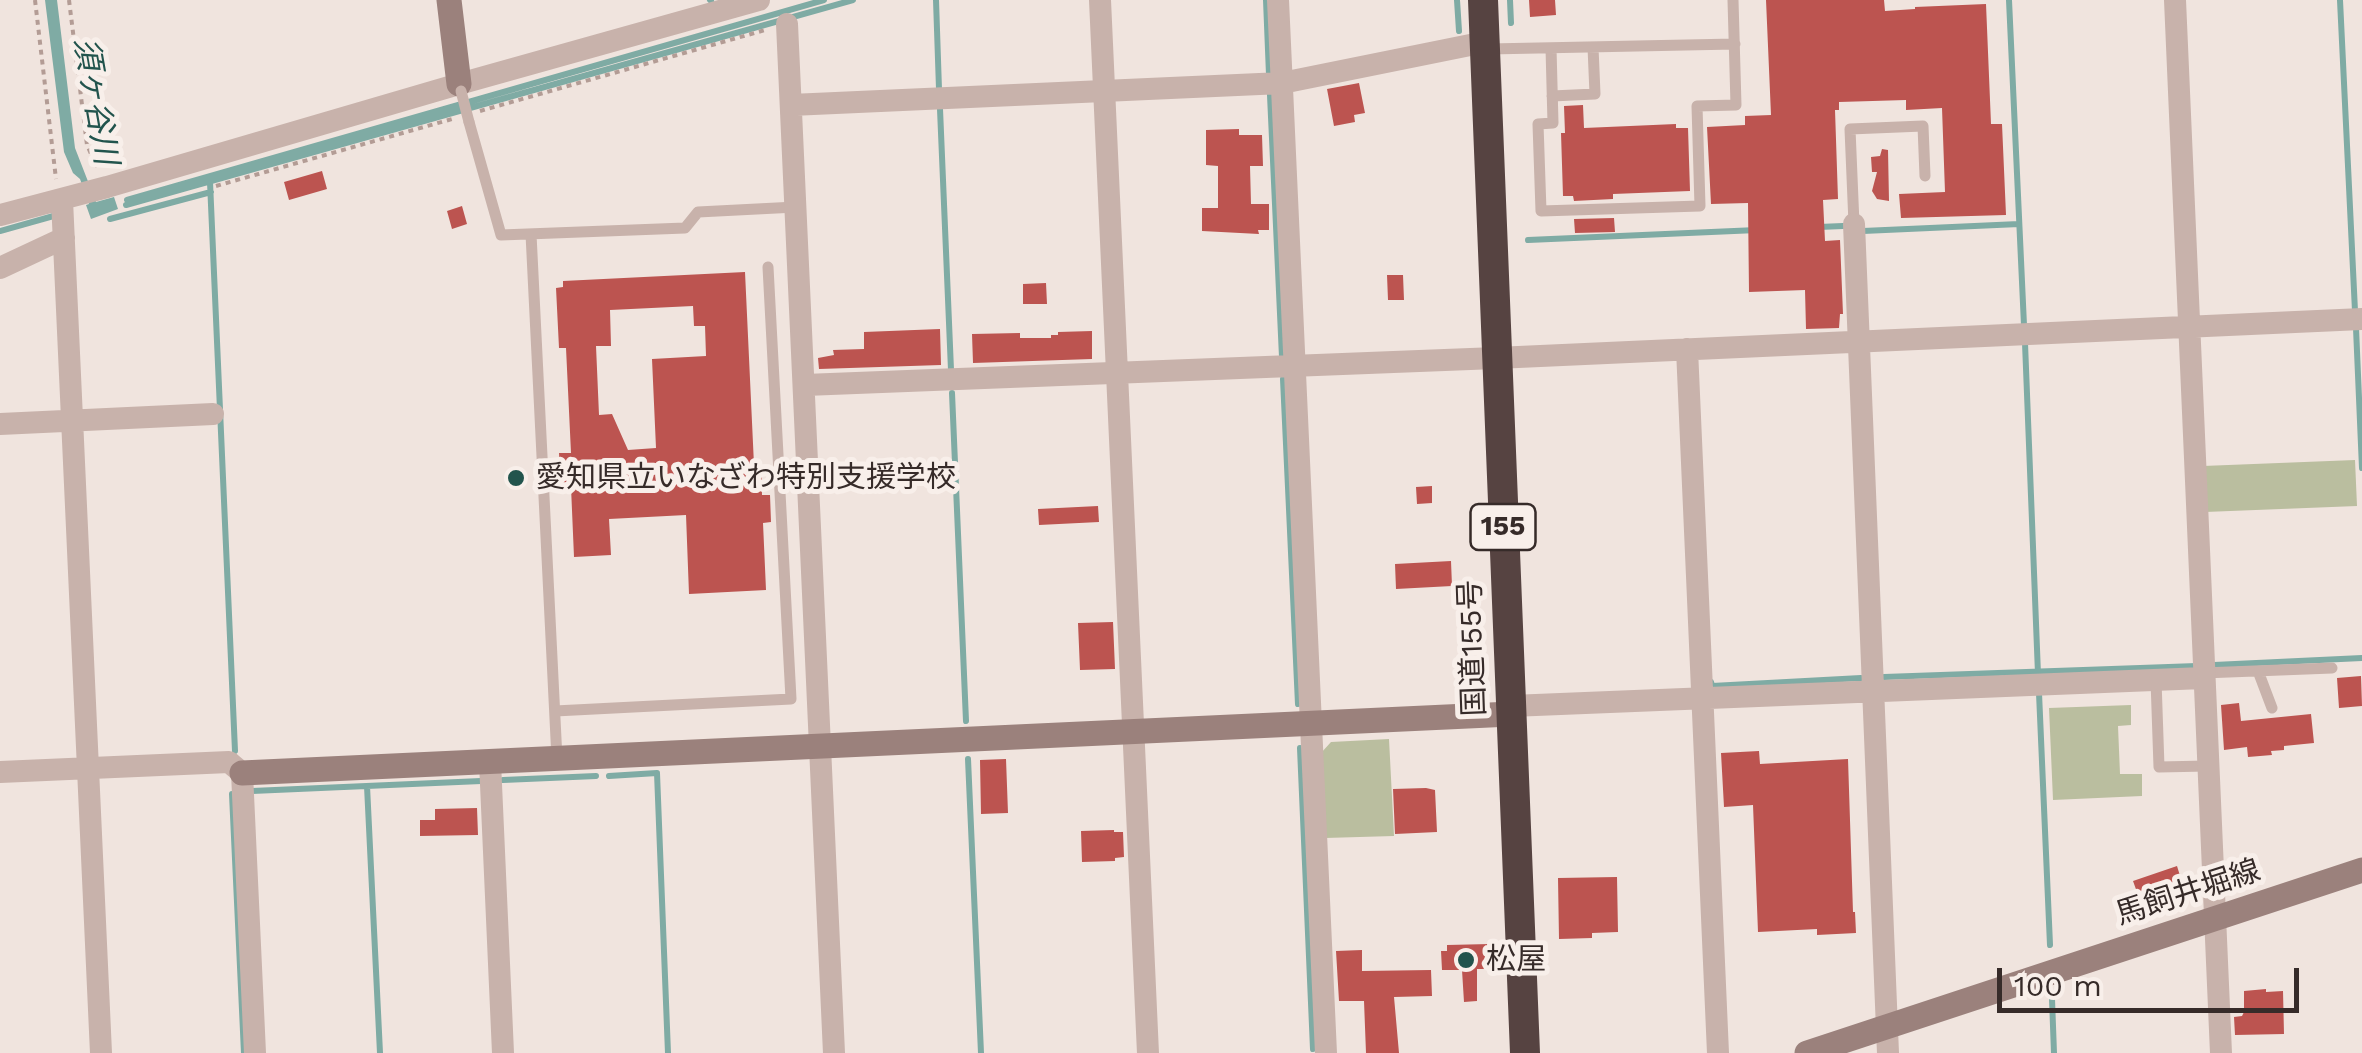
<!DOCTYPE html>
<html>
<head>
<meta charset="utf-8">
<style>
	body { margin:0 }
	#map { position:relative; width:2362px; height:1053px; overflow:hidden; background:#f0e4de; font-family:"Work Sans",sans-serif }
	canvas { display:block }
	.scale { position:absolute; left:1997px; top:968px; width:302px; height:45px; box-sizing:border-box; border:5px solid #362b29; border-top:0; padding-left:12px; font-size:30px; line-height:35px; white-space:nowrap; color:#362b29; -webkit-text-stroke:8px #f8efea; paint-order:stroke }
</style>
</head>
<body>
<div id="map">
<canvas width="2362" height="1053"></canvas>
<div class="scale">100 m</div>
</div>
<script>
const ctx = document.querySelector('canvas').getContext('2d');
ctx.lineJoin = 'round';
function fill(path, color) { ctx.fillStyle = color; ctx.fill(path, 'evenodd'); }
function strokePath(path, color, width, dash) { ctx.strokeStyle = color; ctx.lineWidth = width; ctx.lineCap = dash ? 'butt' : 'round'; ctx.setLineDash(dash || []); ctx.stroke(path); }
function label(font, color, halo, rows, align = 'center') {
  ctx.font = font + ' "Work Sans","Noto Sans JP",sans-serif'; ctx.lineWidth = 10; ctx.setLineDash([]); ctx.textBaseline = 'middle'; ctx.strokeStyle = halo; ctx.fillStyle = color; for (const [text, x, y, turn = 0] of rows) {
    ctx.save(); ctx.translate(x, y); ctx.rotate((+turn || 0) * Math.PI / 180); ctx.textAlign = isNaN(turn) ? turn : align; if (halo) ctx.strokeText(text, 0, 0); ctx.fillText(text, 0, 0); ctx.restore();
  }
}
fill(new Path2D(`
	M2355,460l2,46 -152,6 -2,-46z
	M2131,705v20l-13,1 2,48h22v22l-89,4 -4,-92z
	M1389,739l5,97 -69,2 -4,-85 10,-11z`), '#babe9f');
fill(new Path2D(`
	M45,0h12l18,148 21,54 18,-5 4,12 -27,10 -5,-14 3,-1 -9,-25 -7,-6 -9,-21z`), '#7faba4');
strokePath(new Path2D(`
	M710,0l1,1
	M936,0l3,89
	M1266,0l3,75
	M1457,0l2,31
	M1510,0l1,23
	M2009,0l15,325
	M2340,0l15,311
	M1270,95l12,262
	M940,109l11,261
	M210,182l25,569
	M127,200l697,-200
	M126,205l727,-205
	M110,219l101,-27
	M1819,227l24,-1
	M0,231l57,-16
	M1863,231l156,-7
	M1528,240l229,-10
	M2356,328l6,140
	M2025,343l13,331
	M1283,379l15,325
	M952,393l14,328
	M2214,665l148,-7
	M1884,677l313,-11
	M1711,682l1,4 149,-8
	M2039,693l11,252
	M1300,748l13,301
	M968,759l13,294
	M609,776l48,-3 11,280
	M503,780l93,-4
	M367,786l13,267
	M252,791l229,-10
	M232,794l12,259
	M2052,999l2,54`), '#7faba4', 6);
fill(new Path2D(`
	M1529,0h26l1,15 -26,2z
	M1766,0h118l1,11 30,-2v-2l71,-3 5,120h11l4,91 -105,3 -2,-24 46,-2 -3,-84 -36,2v-10l-67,2v8h-4l3,89 -15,1 2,41 15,-1 3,74h-3l-1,14 -33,1 -1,-39 -56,2 -1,-89 -37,1 -4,-77 38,-2v-9l26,-1z
	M1359,83l6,30 -11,2 1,7 -21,4 -7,-37z
	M1583,105l1,23 92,-4v4h12l2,63 -77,3v5l-39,2 -1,-5h-10l-2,-63h4l-1,-27z
	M1239,129v6h23l1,31h-13l1,38h18v26h-11l1,4 -57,-3v-23h16v-42l-12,-1v-35z
	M1882,149l6,1 1,51 -12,-2 -5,-8 5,-19h-5l-1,-15 9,-1z
	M322,171l5,18 -38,11 -5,-18z
	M462,206l5,18 -15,5 -5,-18z
	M1614,218l1,14 -40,1 -1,-14z
	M745,272l9,193 7,-1 1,31h8l1,27 -8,1 3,67 -77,4 -3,-79 -77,4 2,36 -37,2 -3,-70 -10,1 -2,-35h12l-5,-105h-7l-3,-60 7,-1v-6zM693,306l1,20h11l1,30 -54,3 4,89 -28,2 -16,-36 -13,1 -3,-69h15l-1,-36z
	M1387,275h16l1,25h-16z
	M1046,283l1,21h-24v-20z
	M940,329l1,36 -122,4 -1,-11 16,-3 -1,-5 31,-1v-17z
	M1092,331v28l-119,4 -1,-29 48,-1v5h31v-3h7v-3z
	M1432,486v17l-15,1 -1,-17z
	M1098,506l1,16 -60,3 -1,-16z
	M1451,561l1,25 -56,3 -1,-25z
	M1113,622l2,47 -35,1 -2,-47z
	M2361,676l1,30 -23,2 -2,-30z
	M2239,703l2,18 70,-7 3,29 -30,3v4l-13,1 1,4 -24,2 -1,-10 -23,3 -3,-45z
	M1759,751l1,13 88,-5 5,153h2l1,21 -39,2v-6l-59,3 -5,-127 -29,2 -3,-54z
	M1006,759l2,54 -27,1 -1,-54z
	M1426,788l9,2 2,42 -42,2 -2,-45z
	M477,808l1,27 -58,1v-16h15v-11z
	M1114,830v2h9l1,25 -9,1v3l-33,1 -1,-31z
	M2177,866l8,26 -8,3 1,2 -36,9 -9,-25z
	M1617,877l1,55 -26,1v5l-33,1 -1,-61z
	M1490,944l1,25h-14v32l-13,1 -2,-32h-20l-1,-19h6v-6z
	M1362,950v21l69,-1 1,26 -38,1 5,56h-33l-2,-52h-25l-3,-50z
	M2266,989v3l17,-1 1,43 -49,1 -1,-18 8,-1 2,-4v-21z`), '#bc5450');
strokePath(new Path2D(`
	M35,0l21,179
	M69,0l18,145 10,22
	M480,111l285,-81
	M216,186l236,-67`), '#b39c95', 4, [5, 5]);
strokePath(new Path2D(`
	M1551,48l2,75 -15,1 3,87 159,-5 -3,-100 39,-1 -3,-105
	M1489,49l246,-5
	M1552,96l43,-2 -2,-47
	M469,122l32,113 184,-7 13,-16 98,-5
	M1854,224l-4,-95 73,-3 2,50
	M531,234l26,525
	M2258,671l14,37
	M2203,673l129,-5
	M2156,680l3,87 48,-1
	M555,711l236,-12 -23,-432`), '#c8b2ab', 11);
strokePath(new Path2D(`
	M1100,0l48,1053
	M1278,0l48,1053
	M2175,0l46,1053
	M787,24l47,1029
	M791,105l491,-22 203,-41
	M62,200l39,853
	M0,215l107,-28 352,-103 300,-84
	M1854,224l34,829
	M0,268l64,-30
	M1687,349l31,704
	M805,385l691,-27 866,-39
	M0,424l213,-10
	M1511,706l692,-28
	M490,762l13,291
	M0,772l229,-10 13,11 13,280`), '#c8b2ab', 22);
strokePath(new Path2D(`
	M449,0l10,84
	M242,773l1269,-59
	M1807,1053l555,-183`), '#9b817c', 25);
strokePath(new Path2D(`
	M1483,0l42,1053`), '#564341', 30);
strokePath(new Path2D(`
	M461,91l8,31`), '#c8b2ab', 11);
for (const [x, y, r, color] of [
	[516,478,10,"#22544d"],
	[1466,960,10,"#22544d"]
]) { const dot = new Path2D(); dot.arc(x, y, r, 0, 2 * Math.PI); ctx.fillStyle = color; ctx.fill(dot); strokePath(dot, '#f8efea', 4); }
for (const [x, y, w] of [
	[1503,527,65]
]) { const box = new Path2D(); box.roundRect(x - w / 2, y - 23, w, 46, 8); ctx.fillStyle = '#f8efea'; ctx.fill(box); strokePath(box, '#362b29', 2.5); }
label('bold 28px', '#362b29', null, [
	["155",1503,527]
]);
label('30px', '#362b29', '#f8efea', [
	["愛知県立いなざわ特別支援学校",536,478],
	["松屋",1486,960]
], 'left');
label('30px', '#362b29', '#f8efea', [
	["国道155号",1473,648,-92],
	["馬飼井堀線",2188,893,-18]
]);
label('italic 32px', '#22544d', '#f8efea', [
	["須ヶ谷川",95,101,80]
]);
</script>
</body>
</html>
